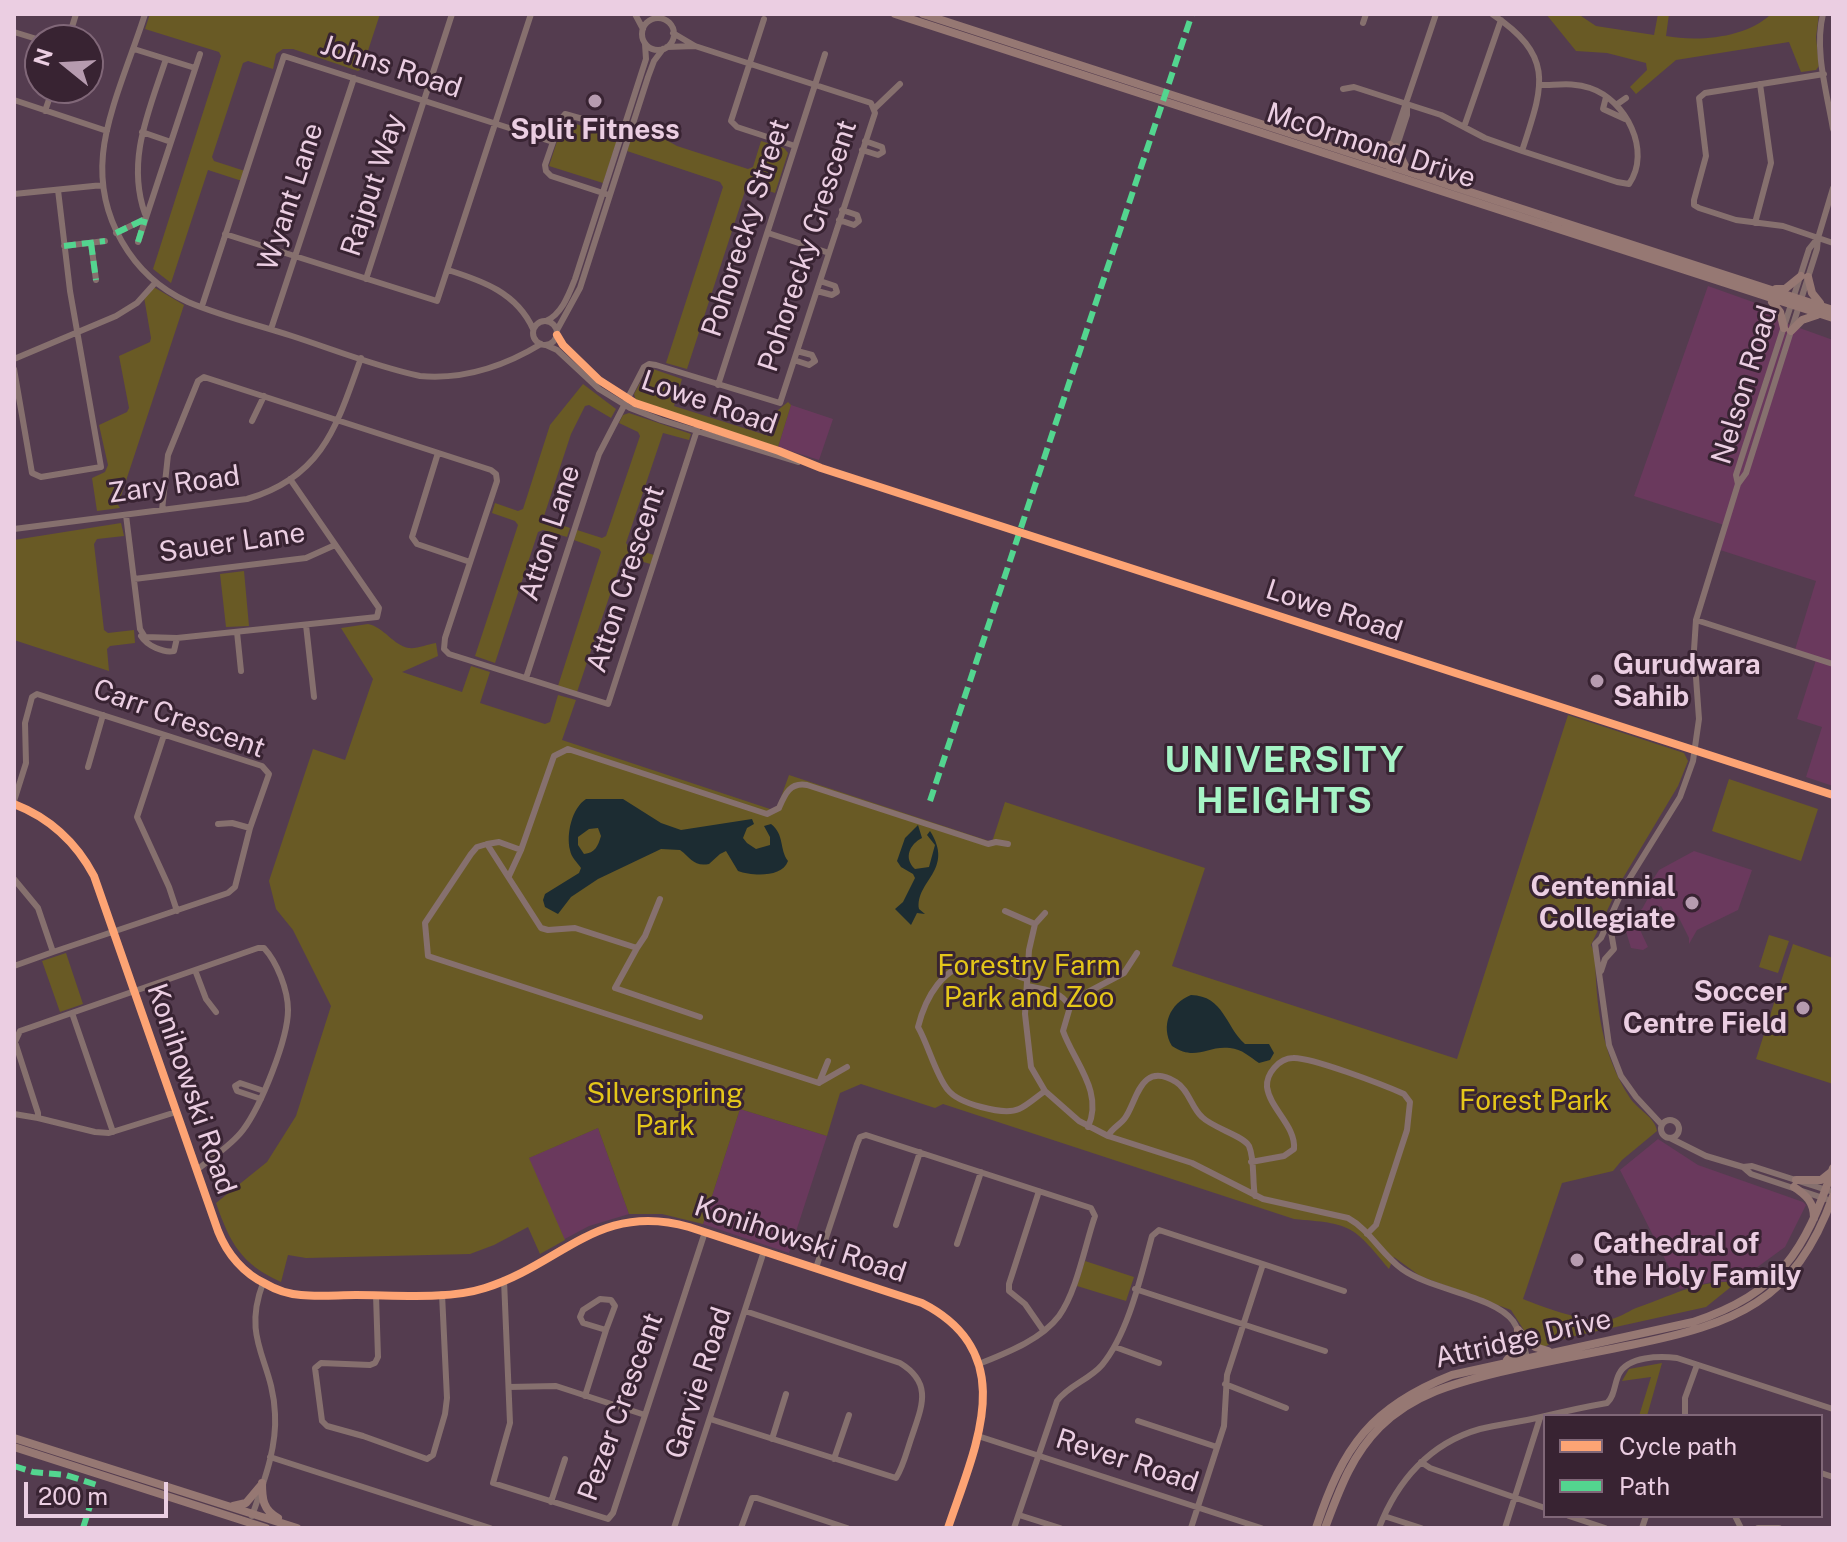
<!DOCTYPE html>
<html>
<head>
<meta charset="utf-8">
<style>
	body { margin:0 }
	#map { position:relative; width:1847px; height:1542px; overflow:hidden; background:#543c4f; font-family:"Public Sans",sans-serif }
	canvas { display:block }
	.frame { position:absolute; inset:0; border:16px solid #ebcee2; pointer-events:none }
	.legend { position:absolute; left:1543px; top:1414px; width:280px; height:104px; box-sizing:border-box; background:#382332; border:2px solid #806778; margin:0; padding:10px 14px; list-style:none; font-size:24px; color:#ebcee2 }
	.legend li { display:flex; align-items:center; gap:16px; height:40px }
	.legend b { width:40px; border:2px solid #806778 }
	.north { position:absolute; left:24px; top:24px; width:80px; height:80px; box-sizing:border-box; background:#382332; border:2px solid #806778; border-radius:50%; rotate:288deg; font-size:22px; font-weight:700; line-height:32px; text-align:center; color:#ebcee2 }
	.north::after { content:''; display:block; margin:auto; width:28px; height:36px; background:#b69baf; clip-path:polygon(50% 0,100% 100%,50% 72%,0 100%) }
	.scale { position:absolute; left:24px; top:1482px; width:144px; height:36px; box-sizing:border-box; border:4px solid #ebcee2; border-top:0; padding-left:10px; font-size:24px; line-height:28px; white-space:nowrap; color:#ebcee2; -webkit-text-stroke:6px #382332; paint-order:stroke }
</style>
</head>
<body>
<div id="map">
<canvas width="1847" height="1542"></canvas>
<div class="frame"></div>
<ul class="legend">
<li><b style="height:10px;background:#fda474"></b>Cycle path</li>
<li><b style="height:10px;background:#53d58f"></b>Path</li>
</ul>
<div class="north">N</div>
<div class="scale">200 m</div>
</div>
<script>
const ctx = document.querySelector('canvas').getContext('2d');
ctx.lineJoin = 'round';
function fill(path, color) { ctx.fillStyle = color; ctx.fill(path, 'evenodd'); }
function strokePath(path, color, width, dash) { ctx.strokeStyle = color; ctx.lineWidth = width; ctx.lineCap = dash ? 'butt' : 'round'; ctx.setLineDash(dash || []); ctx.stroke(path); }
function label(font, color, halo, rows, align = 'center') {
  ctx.font = font + ' "Public Sans",sans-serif'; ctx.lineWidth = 6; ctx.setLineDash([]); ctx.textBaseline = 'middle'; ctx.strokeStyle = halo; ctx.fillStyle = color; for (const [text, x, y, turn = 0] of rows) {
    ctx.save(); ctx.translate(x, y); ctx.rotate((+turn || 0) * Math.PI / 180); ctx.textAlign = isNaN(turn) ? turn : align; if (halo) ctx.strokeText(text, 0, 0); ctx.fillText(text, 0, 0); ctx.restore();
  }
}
fill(new Path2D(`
	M1708,286l45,16 27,19 53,19v446l-27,-9 16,-50 -25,-8 19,-59 -22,-7 22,-72 -99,-32 7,-24 -90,-29z
	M791,405l42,14 -14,41 -41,-13z
	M1694,851l58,19 -14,40 -41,20 -8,14v-6l-11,-22 -9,4 -8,-14 -26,13 13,28 -5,3 -12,-2 -6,-20 4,-12 13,-7 10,-18 -4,-4 11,-17z
	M740,1109l87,27 -38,117 -86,-29z
	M598,1128l31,86 -40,12 -28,15 -33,-83z
	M1658,1139l40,26 105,37 3,3 -21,42 -48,35 -21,-1 -36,8 -60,-119z`), '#6a395d');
fill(new Path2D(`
	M150,14h230l-18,55 -4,2 -65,-22h-10l-7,5 -3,15 -25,-8 -5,2 -31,94 2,4 31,10 -3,10 -34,-11 -37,113 -18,-14 68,-213 -2,-4 -74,-23z
	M1546,14h32l18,12 58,9 4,-21h11l-3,22c32,6 81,2 105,-22h48l-3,23 3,29 -3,4 -15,2 -12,-30 -113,18 -40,34 -6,-7 17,-17 -1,-7 -39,-10 -31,-2z
	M564,120l54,18 -15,45 -54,-17z
	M636,123l41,23 71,23 5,-2 8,-26 23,7 4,5 -13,40 -25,-8 -4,3 -59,181 -21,-6 57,-176 -3,-5 -93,-31z
	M152,286l32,19 -66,200 2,3 -23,3 -5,-33 13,-6 3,-7 -9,-40 28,-13 2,-4 -10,-52 31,-14 1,-4 -7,-41z
	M653,369l29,10 -8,27 95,30 9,-26 10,-8 3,3 -13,42 -142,-46 -2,-7 11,-20z
	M583,384l33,25 -5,9 -22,-13 -4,1 -14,28 -27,82 2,4 24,8 -3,9 -24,-7 -5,2 -43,131 -20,-7 43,-131 -3,-4 -23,-8 3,-10 23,8 5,-2 27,-84z
	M629,413l62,21 -2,6 -26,-7 -37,110 3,4 28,9 -3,9 -28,-8 -4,2 -46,136 -19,-6 44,-137 -2,-3 -28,-10 3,-10 28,9 4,-2 34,-100 -2,-4 -19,-9 4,-8z
	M121,523l3,13 -27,3 -3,5 10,86 4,3 26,-3 1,13 -25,3 -3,3 2,22 -95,-31v-100z
	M244,571l5,55 -23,1 -6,-53z
	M368,624c16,3 26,22 41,24 8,1 19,-4 27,-5l2,13 -36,16 60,20 9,-26 19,6 -10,31 65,21 5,-2 8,-27 18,5 -14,40 214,71 13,-36 203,67 13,-40 200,66 -33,98 285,93 111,-344 116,38 4,8 -10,25 -58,97 -29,62 4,9c1,52 6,99 35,144 8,12 25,19 27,33l-35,29 -9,11 -51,12 -39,116c20,8 63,24 84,21 10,-1 20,-8 29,-12 37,-12 60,-28 101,-26l-31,25 -140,31 -23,9 -14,-9 -18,-28 -91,-34 -26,-19 -5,12c-37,-45 -38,-45 -95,-50l-351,-115 -8,4 -74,-24 -21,9 -13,43 -87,-27 -37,115 -41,-10h-33l-31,-86 -69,30 36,82 -25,14 -12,-27 -34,18 -24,9 -164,4 -18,-3 -7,27c-40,-18 -51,-39 -65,-79l51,-41 29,-46 35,-110 -38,-76 -17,-21 -7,-28 44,-132 32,11 28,-81 -32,-51z
	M1729,779l89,30 -17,52 -89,-30z
	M1769,935l20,6 -11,32 -19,-6z
	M1793,944l40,14v126l-77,-25z
	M66,953l17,51 -23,8 -18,-51z
	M1085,1261l49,16 -8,24 -49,-15z
	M1662,1363l-15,53h-8l12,-39 -29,4 7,-12z`), '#695a25');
fill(new Path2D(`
	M586,799h37l38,24 20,7 71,-11 2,5 -7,4 -4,10 4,5 9,6 14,-4v-8l-6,-11 7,-2c14,11 8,25 17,37 -6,17 -36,15 -50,10l-12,-20 -6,3 -11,10c-15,3 -18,-6 -29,-14l-19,-1 -63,30 -27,18 -13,17 -13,-7 -2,-7 2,-6 34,-21 2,-5c-4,-6 -10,-11 -11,-18 -4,-16 2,-42 16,-51zM598,828l3,8c-3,10 -6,17 -17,18l-6,-9v-8l11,-8z
	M918,825l4,13c-12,6 -19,20 -7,31l14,-2 6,-22 -8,-10 3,-4c25,39 -15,50 -11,78l6,5 -8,-1 -6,12 -16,-16 8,-7 12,-24 -2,-4 -12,-7 -4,-6 8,-23z
	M1191,995c33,1 34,31 54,49h24l5,9 -4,7 -11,3c-9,-6 -17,-14 -29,-15 -23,-3 -34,14 -58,-2 -12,-20 -2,-43 19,-51z`), '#1c2c32');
strokePath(new Path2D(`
	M145,14c-13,42 -38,97 -42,140 -6,62 28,122 85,148 33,14 70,23 104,34 43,14 85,31 128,40 44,4 83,-9 121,-32
	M635,14l8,15
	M1823,14c-9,36 4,79 10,115
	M642 34a16 16 0 1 1 32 0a16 16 0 1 1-32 0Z
	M764,19l-33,102 6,6 58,19
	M1363,23l3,-9
	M14,32l26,8
	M68,40l8,-26
	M667,47l28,-1
	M134,49l61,19
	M1824,74l-119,19 -6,5 7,58 -12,44v5l5,3 37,12 47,6 50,17
	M1343,89l11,-2 87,28 44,23 37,13c21,-65 34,-94 -30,-137
	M1606,97l-3,12 22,10
	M14,100l93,31
	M1616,105l10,-7
	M875,108l25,-24
	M45,111l8,-23
	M1464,127l37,-107
	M142,132l29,10
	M862,150l16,5 5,-3 -1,-5 -17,-6
	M1522,151l95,31 12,2c23,-33 -3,-84 -39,-96 -16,-6 -33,-3 -49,-3
	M1385,165l51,-151
	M1389,170l18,-55v-11
	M14,194l89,-9
	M606,194l-55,-18 -5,-5 -1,-6 16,-46 4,-5 60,17
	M145,214c-19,-54 4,-103 21,-155
	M839,220l15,5 5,-4 -2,-6 -15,-5
	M1755,223l16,-60 -11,-79
	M116,233l29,-14
	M768,233l61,20
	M225,234l212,67 94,-287
	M138,242l62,-188
	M91,243l5,37
	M64,246l41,-5
	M448,270c35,11 69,23 85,59
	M366,279l86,-265
	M817,291l15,4 5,-3 -2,-6 -15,-5
	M202,306l82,-250 269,86
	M533 333a12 12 0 1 1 24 0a12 12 0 1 1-24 0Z
	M546,321c16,-7 23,-27 29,-42l71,-220 -1,-15
	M271,329l83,-251
	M557,330l23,-42 68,-211 6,-16 9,-12
	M557,335l6,10 36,35 36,23 144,48 42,17 1012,327
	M546,345l11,5 42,39 31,19 31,12 137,42
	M14,359l102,-43 21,-13 18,-20
	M794,360l15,5 6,-4 -3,-6 -15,-4
	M14,369l18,104 9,4 60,-10 -31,-176 -12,-101
	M718,385l107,-331
	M252,421l12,-25
	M438,453l-26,84 5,7 53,18
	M1738,484l-2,-9 73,-226 8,-10
	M162,510l6,-55 30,-74 6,-4 287,93 5,4 1,7 -52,157 -1,11 5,5 159,50 91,-280
	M126,515l14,114 5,8 32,1 200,-21 2,-9 -89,-129
	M14,529l233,-30c76,-22 90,-74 114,-141
	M134,579l172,-21 29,-13
	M1696,620l137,44
	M306,625l8,72
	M237,632l4,39
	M141,636c6,10 23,17 33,15l3,-13
	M526,678l73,-224 45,-87 5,-3 7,1 124,38 95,-290 -4,-10 -176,-57 -22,-13
	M164,735l-27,82 32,70 8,24
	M88,767l15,-52
	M14,801l12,-38 -1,-40 7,-26 5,-3 225,72 7,8 -19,54 -15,59 -7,6 -175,59 -15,-44 -24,-29
	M14,804c36,14 62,38 80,72l124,355c9,23 26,43 48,53 10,6 23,10 35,11 18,2 37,0 55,0 39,0 92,5 129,-7 77,-24 114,-87 204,-61l233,76c100,51 53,144 26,225
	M218,824l14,-1 18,5
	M487,844l-10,3 -6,7 -46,69 3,33 391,127 28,-16
	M521,850l33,-94 14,-7 199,65 12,-6c6,-14 11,-26 28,-23l181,59 8,-2 12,2
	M509,876l12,-26 -22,-8 -12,2 54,84 7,2 27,-2 62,20 -22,40 85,29
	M1005,911l30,13
	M1045,913l-10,11 -6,26 -4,64 6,53 14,24 34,30 29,15 84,27 71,36 85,19c22,12 33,36 54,51 29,21 93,27 111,52 8,12 12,28 15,41
	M637,948l8,-12 15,-37
	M14,966l39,-14
	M195,970l11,29 10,13
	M1601,971l4,-12 9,-10 -5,-29
	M1026,979c-14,-5 -32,-14 -48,-15 -35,-1 -53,35 -60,63 10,17 18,49 30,63 10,13 55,26 71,19 9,-4 17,-12 26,-18
	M1027,986c16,3 35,5 43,21l-7,24c11,31 41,61 25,96
	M1070,1007l18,-15 36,-19 13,-20
	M72,1013l41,119
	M819,1083l9,-22
	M261,1099l-24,-8 -2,-5 5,-3 24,8
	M176,1112l-67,21 -14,-1 -57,-14v-5l-23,-71 5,-11 238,-83h6c13,14 24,42 24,62 0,29 -27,96 -45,120 -12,16 -31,27 -46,40
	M14,1114l24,4
	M1661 1129a9 9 0 1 1 18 0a9 9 0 1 1-18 0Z
	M1662,1125l-26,-28 -15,-21 -12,-31 -14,-101 6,-6 22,-49 57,-92 13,-36 6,-42 -5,-69 2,-30 42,-136 8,-11 71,-224 1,-11 15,-50
	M1108,1136c4,-8 12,-11 17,-18 12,-16 15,-58 51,-36 13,8 15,25 26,35 11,11 42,19 47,29 6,14 3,35 6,50
	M1670,1138l36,18 37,11 8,7 75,25
	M1251,1162l33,-6 10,-7c2,-23 -24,-40 -27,-62 -1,-13 12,-29 26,-29 18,-1 91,27 111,36l6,8 -3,28 -31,95 -9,9
	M1743,1167l9,-1 81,26
	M1039,1191l-30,93v7l16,13 18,26
	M896,1225l24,-73
	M957,1244l24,-72
	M1263,1264l81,27
	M816,1268l41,-124 3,-7 6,-2 225,73 4,8c-10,29 -18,75 -36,100 -18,24 -53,37 -80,48
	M504,1280l6,143 -17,60 115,36 5,-6 92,-281
	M1135,1289l190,62
	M376,1295l2,62 -3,6 -5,2 -49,-2 -6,5 7,53 5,5 36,10 64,23 6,-4 12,-41 2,-16 -5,-104
	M600,1299l11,1 4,6 -9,24 -23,-7 -3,-6 3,-7z
	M1115,1347l44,16
	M1225,1384l61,24
	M509,1387l47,-1 89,29
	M585,1396l21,-66
	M1685,1416v-18l12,-33
	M710,1419l186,59c8,-13 11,-28 16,-42 10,-30 21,-53 -12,-73l-155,-52
	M1138,1421l79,26
	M978,1436l283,92
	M772,1439l14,-45
	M270,1457l220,71
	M834,1459l15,-44
	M1421,1462l9,6 115,40
	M1821,1473l12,4
	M551,1502l14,-43
	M1019,1515l41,13
	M252,1516c11,-32 25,-67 23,-102 -2,-54 -34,-73 -12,-131
	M1384,1516l37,12
	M1569,1516l36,12
	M1735,1516l6,12
	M674,1528l90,-277
	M741,1528l11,-30h5l90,30
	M1014,1528l43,-127c12,-16 32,-21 45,-36 26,-31 39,-89 50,-129l7,-6 104,34 -36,111 -3,51 -33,102
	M1379,1528c18,-47 51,-85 101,-99 20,-5 41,-7 61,-12 21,-5 43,-10 66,-14 8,-7 7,-19 12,-29 9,-18 41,-18 58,-16l156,51
	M1505,1528l35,-110
	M1642,1528l4,-12
	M1758,1528h21`), '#86706e', 6);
strokePath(new Path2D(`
	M895,14l938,304
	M923,14l910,296
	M1396,147l11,23
	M1366,157l13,-3 11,-9
	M1808,277l4,16 8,10
	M1776,289h9l16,-13
	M1772,302l8,10 4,16
	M1791,331l11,-11 15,-5
	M1796,1180h25l10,-8
	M1794,1187c12,8 20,15 20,31
	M1518,1330l17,17 13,4
	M1507,1360l11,-12v-18
	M14,1438l283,90
	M14,1447l252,81
	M262,1483c0,16 1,27 16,35
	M233,1506l13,-3 16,-19
	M1316,1528c27,-82 55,-121 136,-153l241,-53c87,-29 112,-71 140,-154
	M1325,1528c14,-37 26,-72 55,-101 33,-33 75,-44 120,-55 43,-10 87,-18 131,-27 104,-21 164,-43 202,-149`), '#967873', 8);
strokePath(new Path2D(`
	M116,233l29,-14
	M138,242l7,-23
	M91,243l5,37
	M64,246l41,-5
	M930,801l262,-787
	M14,1466l19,6 33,3 31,10
	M83,1528l7,-22`), '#53d58f', 6, [12, 6]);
strokePath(new Path2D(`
	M557,335l6,10 36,35 36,23 144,48 42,17 1012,327
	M14,804c36,14 62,38 80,72l124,355c9,23 26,43 48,53 10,6 23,10 35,11 18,2 37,0 55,0 39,0 92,5 129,-7 77,-24 114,-87 204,-61l233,76c100,51 53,144 26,225`), '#fda474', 8);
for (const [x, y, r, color] of [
	[595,101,8,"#b69baf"],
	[1597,681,8,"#b69baf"],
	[1692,903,8,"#b69baf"],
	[1803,1008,8,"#b69baf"],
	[1577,1260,8,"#b69baf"]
]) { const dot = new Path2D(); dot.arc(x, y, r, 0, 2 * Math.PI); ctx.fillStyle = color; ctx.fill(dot); strokePath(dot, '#382332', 3); }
label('28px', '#ebcee2', '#382332', [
	["Johns Road",391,67,18],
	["McOrmond Drive",1371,146,18],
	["Rajput Way",373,185,-72],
	["Wyant Lane",291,197,-72],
	["Pohorecky Street",746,228,-72],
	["Pohorecky Crescent",808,246,-72],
	["Nelson Road",1745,385,-73],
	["Lowe Road",709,403,19],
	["Zary Road",174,485,-8],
	["Atton Lane",550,533,-72],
	["Sauer Lane",232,543,-8],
	["Atton Crescent",626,579,-72],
	["Lowe Road",1334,611,18],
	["Carr Crescent",179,719,20],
	["Konihowski Road",191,1089,71],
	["Konihowski Road",800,1240,18],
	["Attridge Drive",1523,1339,-13],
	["Garvie Road",699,1383,-72],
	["Pezer Crescent",621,1407,-70],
	["Rever Road",1127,1461,18]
]);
label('bold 28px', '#ebcee2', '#382332', [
	["Split Fitness",595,130,"center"],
	["Gurudwara",1613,665],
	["Sahib",1613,697],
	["Centennial",1676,887,"right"],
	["Collegiate",1676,919,"right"],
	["Soccer",1787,992,"right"],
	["Centre Field",1787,1024,"right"],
	["Cathedral of",1593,1244],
	["the Holy Family",1593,1276]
], 'left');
label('28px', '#e4c61a', '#382332', [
	["Forestry Farm",1029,966],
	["Park and Zoo",1029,998],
	["Silverspring",665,1094],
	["Park",665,1126],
	["Forest Park",1534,1101]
]);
ctx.letterSpacing = '2px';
label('bold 36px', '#a6f4c6', '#382332', [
	["UNIVERSITY",1285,761],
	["HEIGHTS",1285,802]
]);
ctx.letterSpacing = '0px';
</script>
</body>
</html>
